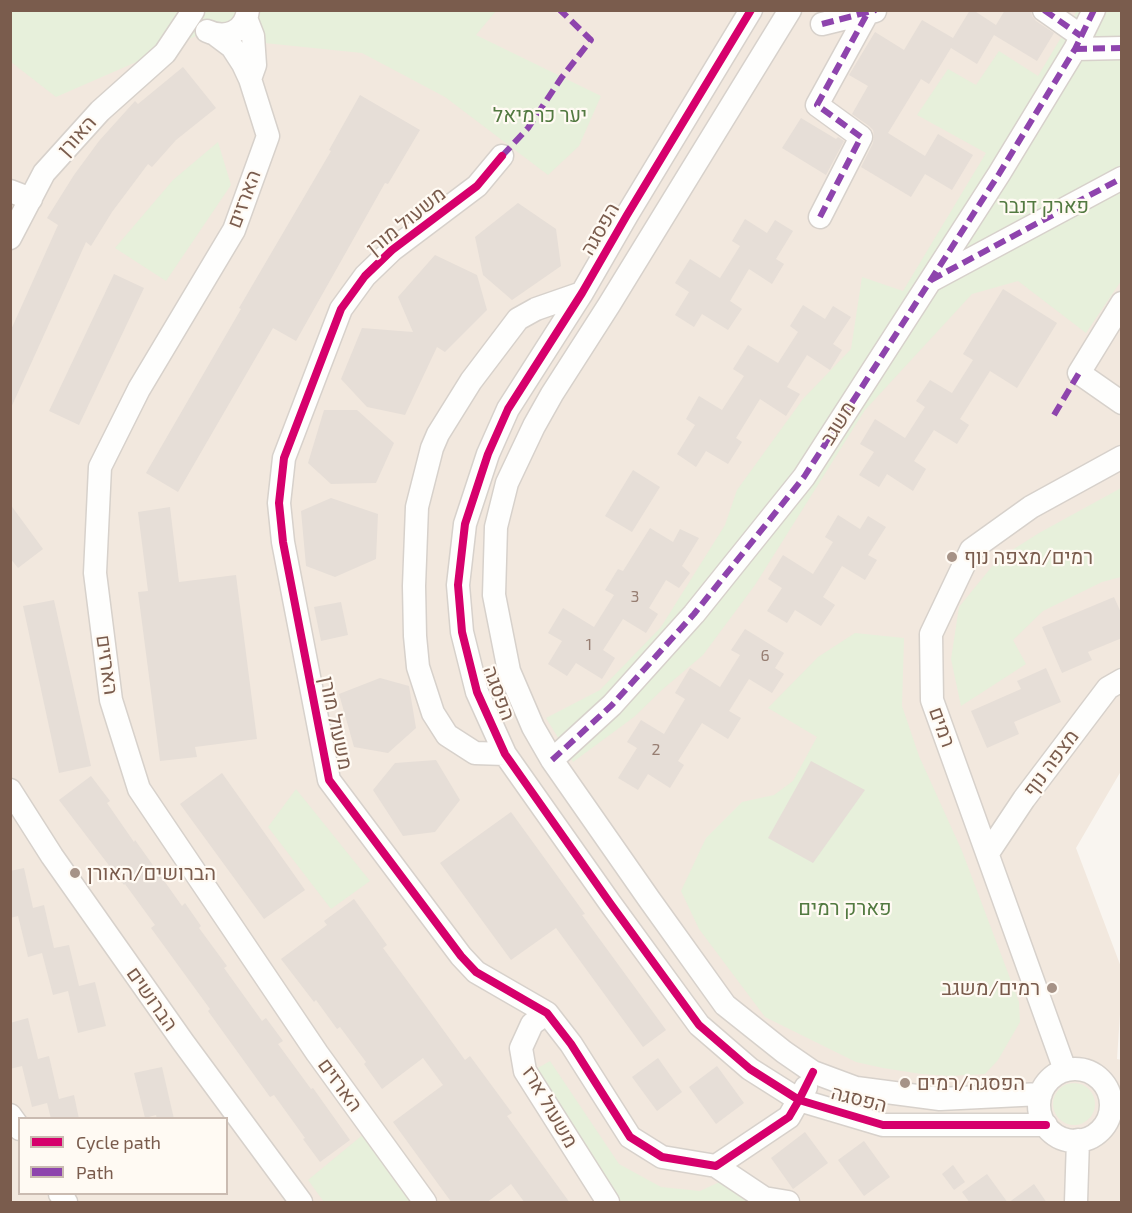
<!DOCTYPE html>
<html>
<head>
<meta charset="utf-8">
<style>
	body { margin:0 }
	#map { position:relative; width:1132px; height:1213px; overflow:hidden; background:#f9f5f0; font-family:"Exo 2",sans-serif }
	canvas { display:block }
	.frame { position:absolute; inset:0; border:12px solid #7a5c4d; pointer-events:none }
	.legend { position:absolute; left:18px; top:1117px; width:210px; height:78px; box-sizing:border-box; background:#fffaf3; border:2px solid #cabbb1; margin:0; padding:8px 10px; list-style:none; font-size:18px; color:#7a5c4d }
	.legend li { display:flex; align-items:center; gap:12px; height:30px }
	.legend b { width:30px; border:2px solid #cabbb1 }
</style>
</head>
<body>
<div id="map">
<canvas width="1132" height="1213"></canvas>
<div class="frame"></div>
<ul class="legend">
<li><b style="height:8px;background:#d6006c"></b>Cycle path</li>
<li><b style="height:8px;background:#8e44ad"></b>Path</li>
</ul>
</div>
<script>
const ctx = document.querySelector('canvas').getContext('2d');
ctx.lineJoin = 'round';
function fill(path, color) { ctx.fillStyle = color; ctx.fill(path, 'evenodd'); }
function strokePath(path, color, width, dash) { ctx.strokeStyle = color; ctx.lineWidth = width; ctx.lineCap = dash ? 'butt' : 'round'; ctx.setLineDash(dash || []); ctx.stroke(path); }
function label(font, color, halo, rows, align = 'center') {
  ctx.font = font + ' "Exo 2",Heebo,sans-serif'; ctx.lineWidth = 4.5; ctx.setLineDash([]); ctx.textBaseline = 'middle'; ctx.strokeStyle = halo; ctx.fillStyle = color; for (const [text, x, y, turn = 0] of rows) {
    ctx.save(); ctx.translate(x, y); ctx.rotate((+turn || 0) * Math.PI / 180); ctx.textAlign = isNaN(turn) ? turn : align; if (halo) ctx.strokeText(text, 0, 0); ctx.fillText(text, 0, 0); ctx.restore();
  }
}
fill(new Path2D(`
	M10,11h1111v760l-45,77 45,119v32l-4,60 5,1 -1,142h-1110zM20,1118h206v76h-206z`), '#f2e8de');
fill(new Path2D(`
	M10,11h486l-20,24 125,61 -22,50 -31,29 -103,-78 -83,-44 -166,-17 -140,61 -45,-35z
	M1077,11h44v270l-35,52 -68,-52 -46,13 -107,116 -110,175 -52,70 -40,34 -29,28 -61,45 -27,-44 54,-28 61,-63 64,-102 12,-35 66,-91 48,-50 11,-72 41,14 83,-138 -69,-38 31,-46 28,16 23,-34 39,25z
	M218,142l13,43 -65,96 -51,-33 58,-68z
	M1121,488v89l-19,5 -59,29 -30,29 13,24 -65,42 -10,-47 8,-52 39,-48 41,-26z
	M855,633l49,5 -2,68 17,50 43,95 57,151 1,20 -22,38 -13,14 -35,2 -29,-2 -38,-6 -27,-6 -91,-45 -66,-88 -18,-38 25,-53 36,-36 32,-7 19,-14 24,-44 -49,-29 50,-51z
	M296,789l74,92 -39,28 -63,-82z
	M550,1061l69,103 42,23 39,4 37,-17 23,28h-145l-86,-129z
	M1053 1104a21 21 0 1 1 42 0a21 21 0 1 1-42 0Z
	M365,1133l49,69h-90l-16,-22z`), '#e7f0db');
fill(new Path2D(`
	M970,10h3l23,15 9,-15h26l1,6 4,5 18,12 -17,28 -43,-26 -17,29 -26,-16 -22,36 -8,-5 -33,54 37,23 13,-22 35,21 -21,35 -27,-16 -14,23 -50,-30 12,-24 1,-7 -1,-6 -4,-4 -17,-12 16,-28 -19,-11 26,-43 29,18 18,-30 31,18z
	M183,67l33,41 -40,32 -24,27 -4,-3 -36,48 -21,34 -5,-4 -76,168v-78l48,-107 -11,-7 27,-43 25,-34 36,-40 3,3z
	M360,95l60,35 -32,54 -3,-1 -89,158 -23,-13 -95,164 -32,-19 95,-164 -2,-1 92,-157 -2,-1z
	M801,118l35,21 2,-2 6,4 -18,34 -44,-27z
	M518,203l38,26 5,37 -49,34 -29,-25 -8,-38z
	M745,219l22,14 8,-13 18,11 -17,28 8,5 -12,20 -23,-15 -19,32 12,8 -14,21 -26,-16 -8,13 -19,-12 14,-23 -14,-9 15,-24 30,19 20,-32 -8,-5z
	M435,255l42,20 10,35 -42,42 -8,-5 -32,68 -38,-8 -26,-28 21,-51 51,4 -15,-35z
	M114,274l30,14 -65,137 -30,-14z
	M1003,289l54,34 -40,65 -27,-17 -30,48 9,6 -12,19 -23,-14 -20,31 12,8 -13,22 -26,-17 -8,13 -20,-12 15,-23 -14,-8 15,-25 30,19 20,-31 -9,-6 14,-21 22,13 21,-33 -10,-6z
	M803,305l22,14 8,-13 18,11 -18,27 9,6 -12,20 -23,-15 -20,32 13,7 -14,22 -26,-17 -24,39 6,4 -14,22 -22,-13 -10,16 -19,-13 18,-29 -9,-6 13,-23 23,14 22,-34 -11,-7 15,-24 30,18 20,-31 -8,-6z
	M324,410h33l37,33 -18,40 -45,1 -23,-21z
	M633,470l27,17 -28,45 -27,-16z
	M331,498l47,16 -2,45 -41,18 -29,-11 -5,-55z
	M10,504l33,45 -25,19 -8,-10z
	M170,507l9,75 57,-7 21,164 -62,8 2,10 -37,4 -22,-169 10,-1 -10,-79z
	M838,515l22,14 8,-13 18,11 -18,28 9,5 -12,20 -23,-14 -19,31 12,8 -14,21 -26,-16 -8,13 -20,-12 15,-23 -14,-9 15,-24 30,19 20,-32 -8,-5z
	M650,528l23,14 7,-13 19,9 -17,28 8,7 -11,15 -13,-8 -17,28 9,6 -12,19 -23,-14 -20,31 12,8 -13,21 -26,-16 -9,13 -19,-12 14,-23 -14,-8 15,-25 31,19 20,-32 -9,-5 13,-21 5,2z
	M1114,597l8,18v23l-34,14 4,8 -30,13 -20,-46z
	M54,600l37,166 -32,7 -36,-167z
	M341,602l7,33 -27,6 -7,-34z
	M745,629l39,24 -9,15 9,6 -12,19 -23,-14 -20,32 12,7 -13,21 -26,-16 -24,38 6,4 -14,23 -22,-14 -10,16 -20,-12 19,-30 -10,-6 14,-22 23,14 21,-35 -10,-6 15,-25 30,19 20,-32 -9,-5z
	M1046,668l15,34 -47,20 5,12 -32,14 -16,-37 50,-22 -4,-8z
	M380,678l29,8 7,42 -28,25 -34,-6 -15,-53z
	M436,760l24,40 -25,32 -32,4 -30,-46 22,-27z
	M811,761l54,29 -52,73 -45,-25z
	M222,773l83,117 -41,29 -84,-115z
	M91,776l19,25 -3,2 27,39 1,-2 47,66 3,-3 16,23 -2,2 28,38 -3,2 38,53 4,-3 17,23 -5,3 33,45 2,-1 37,52 -30,22 -17,-23 2,-1 -31,-43 -4,2 -62,-86 2,-2 -59,-81 4,-3 -30,-41 -1,1 -65,-85z
	M511,812l74,102 -3,1 84,115 -23,17 -87,-119 -45,32 -71,-97z
	M24,868l9,40 11,-3 10,43 15,-3 10,41 16,-4 11,44 -28,7 -10,-42 -15,4 -11,-42 -14,4 -10,-41 -8,2v-47z
	M354,899l33,46 -4,3 45,61 37,51 5,-4 42,57 -5,3 63,87h-45l-14,-19 -25,19h-34l-59,-81 50,-37 -20,-27 -41,31 -18,-25 2,-2 -26,-35 -3,2 -21,-29 -2,2 -33,-43 46,-34 -3,-4z
	M28,1018l10,41 11,-3 10,43 15,-4 5,24h-28l-4,-16 -15,4 -10,-41 -12,3v-46z
	M658,1058l24,34 -25,19 -25,-34z
	M717,1066l27,37 -28,21 -27,-37z
	M162,1067l12,52h-17l-1,-4 -11,3 -11,-45z
	M805,1132l23,31 -35,26 -22,-31z
	M864,1141l26,36 -26,19 -26,-36z
	M953,1165l12,17 -11,8 -12,-16z
	M987,1174l21,29h-38l-8,-11z
	M1034,1184l13,19h-39z`), '#e6ded7');
const minor = new Path2D(`
	M751,10l-124,205 -45,78 -74,116 -20,45 -23,70 -7,61 4,47 15,60 28,62 105,149 89,122 51,44 49,31 84,25h163
	M790,10l-181,295 -57,89 -18,32 -27,57 -11,44 -2,68 15,76 24,56 19,33 97,139 76,106 59,47 29,20 43,16 84,11 101,-5
	M1044,10l37,26
	M246,18l7,18 2,29 -5,14
	M822,24l53,-13
	M207,31c18,8 38,2 41,-21
	M216,35l16,12 11,17 7,15 18,57 -34,94 -95,159 -39,78 -5,106 16,127 28,89 178,264 108,149
	M1075,49l47,-1
	M502,156l-25,30 -85,64 -27,26 -24,33 -57,149 -5,45 4,39 46,238 132,176 15,16 71,41 24,31 59,93 32,20 54,9 73,-49 17,-30
	M10,191l21,8
	M820,217l41,-80 -44,-32 50,-91
	M10,238l34,-65 56,-62 65,-58 28,-42
	M932,280l190,-102
	M1122,303l-43,70 43,30
	M505,754l-30,-1 -28,-18 -14,-22 -15,-46 -3,-31 -1,-50 3,-79 15,-59 6,-14 33,-53 47,-62 18,-10 46,-16
	M552,760l60,-55 82,-91 110,-137 195,-303 76,-125 19,-39
	M10,790l42,66 131,186 118,160
	M988,853l36,-54 84,-111 14,-8
	M547,1013l-15,11 -11,24 4,23 83,131
	M1039 1105a36 36 0 1 1 72 0a36 36 0 1 1-72 0Z
	M1065,1070l-133,-370 -1,-66 40,-84 60,-43 91,-50
	M10,1115l10,14
	M716,1166l48,32 24,4
	M60,1194l6,8
	M1076,1202l2,-62`);
strokePath(minor, '#d7d1cb', 25);
strokePath(minor, '#fefefd', 22);
strokePath(new Path2D(`
	M1044,10l37,26
	M822,24l54,-14
	M1075,49l47,-1
	M502,156l26,-28 34,-51 29,-37 -31,-30
	M820,217l41,-80 -44,-32 50,-91
	M931,280l191,-102
	M1054,415l25,-42
	M552,760l60,-55 82,-91 110,-137 195,-303 76,-125 19,-39`), '#8e44ad', 6, [12, 6]);
strokePath(new Path2D(`
	M751,10l-124,205 -45,78 -74,116 -20,45 -23,70 -7,61 4,47 15,60 28,62 105,149 89,122 51,44 49,31 84,25h163
	M502,156l-25,30 -85,64 -27,26 -24,33 -57,149 -5,45 4,39 46,238 132,176 15,16 71,41 24,31 59,93 32,20 54,9 73,-49 10,-17 14,-28`), '#d6006c', 8);
for (const [x, y, r, color] of [
	[952,557,6,"#a69286"],
	[75,873,6,"#a69286"],
	[1052,988,6,"#a69286"],
	[905,1083,6,"#a69286"]
]) { const dot = new Path2D(); dot.arc(x, y, r, 0, 2 * Math.PI); ctx.fillStyle = color; ctx.fill(dot); strokePath(dot, '#fffaf3', 2); }
label('16px', '#977e72', null, [
	["3",635,597],
	["1",589,645],
	["6",765,656],
	["2",656,750]
]);
label('20px', '#537a41', '#fffaf3', [
	["יער כרמיאל",540,115],
	["פארק דנבר",1044,206],
	["פארק רמים",845,908]
]);
label('20px', '#7a5c4d', '#fffaf3', [
	["האורן",77,136,-48],
	["הארזים",244,199,-69],
	["משעול מורן",406,221,-39],
	["הפסגה",600,229,-60],
	["משגב",838,423,-58],
	["הארזים",107,665,82],
	["הפסגה",499,693,70],
	["משעול מורן",336,723,78],
	["רמים",942,727,70],
	["מצפה נוף",1051,763,-53],
	["הברושים",152,999,55],
	["הארזים",340,1085,54],
	["הפסגה",859,1099,14],
	["משעול ארז",550,1107,60]
]);
label('20px', '#7a5c4d', '#fffaf3', [
	["רמים/מצפה נוף",964,557],
	["הברושים/האורן",87,873],
	["רמים/משגב",1040,988,"right"],
	["הפסגה/רמים",917,1083]
], 'left');
</script>
</body>
</html>
